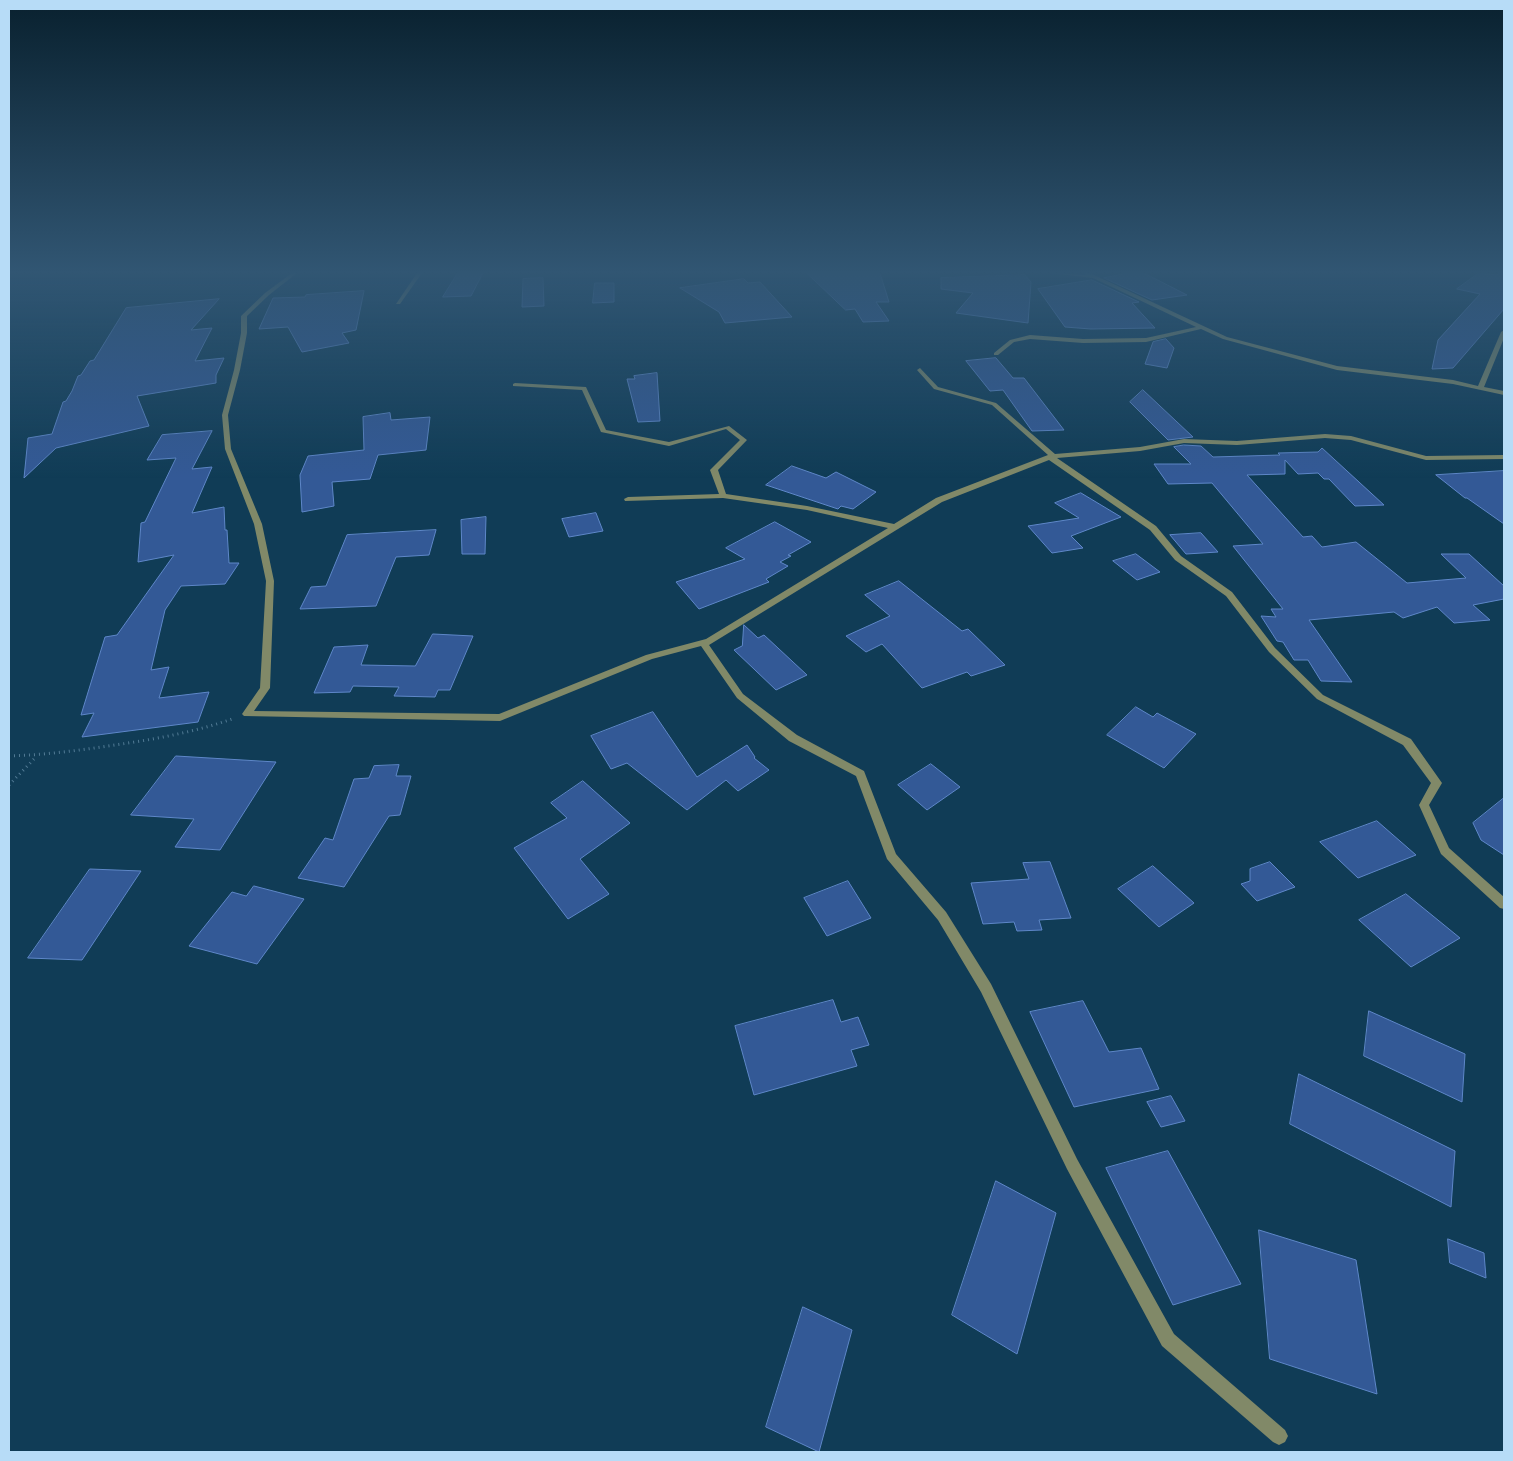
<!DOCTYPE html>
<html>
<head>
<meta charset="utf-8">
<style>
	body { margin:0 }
	#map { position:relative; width:1513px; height:1461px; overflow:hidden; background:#103c56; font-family:"Sofia Sans Condensed",sans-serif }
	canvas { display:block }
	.frame { position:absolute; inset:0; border:10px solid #b7dcf7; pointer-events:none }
</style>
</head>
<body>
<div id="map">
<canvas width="1513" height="1461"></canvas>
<div class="frame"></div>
</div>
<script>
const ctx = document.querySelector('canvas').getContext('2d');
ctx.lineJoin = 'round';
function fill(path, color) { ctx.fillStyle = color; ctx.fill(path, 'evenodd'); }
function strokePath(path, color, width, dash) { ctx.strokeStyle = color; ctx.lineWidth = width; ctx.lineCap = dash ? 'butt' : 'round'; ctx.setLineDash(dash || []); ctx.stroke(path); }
const building = new Path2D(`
	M458,273h25l-12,23 -28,1z
	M807,273h73l9,29h-13l13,19 -26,1 -8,-13 -9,1z
	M1128,273h16l43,22 -35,5 -48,-22z
	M1479,273l18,2 2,-2h5v36l-51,59 -21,1 6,-29 42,-46 -23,-5z
	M1025,275l6,7 -3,41 -72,-10 17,-20 -32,-4v-11z
	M543,278l1,28 -22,1 1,-28z
	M744,279l4,4 12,-1 32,35 -67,6 -6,-11 -39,-24z
	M1092,280l47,22 -7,1 23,25 -64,1 -26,-2 -27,-38z
	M595,283h19v19l-21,1z
	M364,291l-8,39 -14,3 7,10 -47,9 -14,-25 -29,2 14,-31 32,-1 1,-2z
	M219,299l-28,31 21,-2 -17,33 29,-3 -8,17v8l-79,13 12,30 -93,22 -32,30 4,-40 24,-4 11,-32 3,-1 6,-10 6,-15 3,-1 9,-14 4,-1 32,-52z
	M1166,339l8,9 -7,20 -22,-4 8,-22z
	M996,358l17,20h11l40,52 -32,1 -29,-41 -13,1 -24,-30z
	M657,373l3,48 -22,1 -11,-43h8l-1,-3z
	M1143,390l50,47 -25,3 -38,-38z
	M390,413l1,7 39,-3 -4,33 -48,5 -8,24 -38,3 2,24 -32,6 -2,-37 8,-19 56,-6 -1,-33z
	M212,431l-20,38 20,-2 -20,46 32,-6 1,23h2l2,33h10l-14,21 -44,2 -16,24 -14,60 18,-3 -10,31 50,-6 -11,30 -116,15 12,-24 -13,2 24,-78 12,-2 57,-80 -36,7 3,-39 4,-1 31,-64 -29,2 15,-25z
	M1184,445l17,1 12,11 67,-2 -2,-2 40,-1 4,-4 62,57 -29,1 -26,-27h-5l-6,-6 -20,1 -13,-14v14l-38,1 56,62 9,-1 10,11 34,-5 51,41 59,-5 -25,-24h28l35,32v13l-31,6 17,15 -36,3 -17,-16 -34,11 -9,-6 -85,8 43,62 -31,-1 -13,-21h-14l-11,-18 -6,-1 -16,-25 15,1 -5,-8h12l-50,-63 30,-2 -51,-61 -44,1 -14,-20h37l-17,-17z
	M792,466l34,12 10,-6 40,20 -23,17 -12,-3 -3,3 -72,-24z
	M1504,471v53l-37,-26h-2l-29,-23z
	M1081,493l40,24 -50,19 12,12 -31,5 -24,-27 51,-8 -24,-15z
	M596,513l7,18 -34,6 -7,-18z
	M486,517l-1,37h-23l-1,-34z
	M775,522l36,20 -23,13 3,1 -11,6 8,4 -22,13 3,3 -70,27 -23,-27 69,-23 -19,-11z
	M436,530l-7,25 -33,2 -20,49 -76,3 11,-22 15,-1 21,-51z
	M1201,533l17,19 -32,2 -16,-19z
	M1136,554l24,18 -23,8 -24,-19z
	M899,581l63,50 6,-2 37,36 -34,11 -4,-4 -45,16 -40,-44 -16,8 -20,-16 44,-20 -25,-21z
	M744,625l14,13 6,-3 43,40 -31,15 -42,-40 8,-4z
	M433,634l40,2 -23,54h-12l-3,7 -41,-1 5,-9 -46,-1 -3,6 -36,1 20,-46 34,-2 -7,20 54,1z
	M1136,707l17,10 4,-4 39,21 -32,34 -57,-33z
	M653,712l44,65 50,-32 8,12 -1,1 15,12 -31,21 -12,-11 -39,30 -60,-47 -16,6 -20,-33z
	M176,756l100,6 -56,88 -45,-3 19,-28 -63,-4z
	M931,764l29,23 -33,23 -29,-25z
	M399,765l-3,11h15l-11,39 -11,1 -45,71 -46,-9 27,-40 8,2 21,-61 15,-1 5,-12z
	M583,781l47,42 -50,36 29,35 -41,25 -54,-71 53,-30 -16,-15z
	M1504,798v57l-23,-15 -8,-17z
	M1377,821l39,34 -58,23 -38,-36z
	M1050,862l21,56 -32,2 3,10 -25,1 -3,-9 -31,2 -12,-41 58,-4 -6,-16z
	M1270,862l25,25 -38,14 -16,-17 9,-3v-12z
	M1153,866l41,37 -35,24 -41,-38z
	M90,869l51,2 -59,89 -54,-2z
	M848,881l23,37 -44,18 -23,-38z
	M254,886l50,13 -47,65 -68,-18 43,-54 14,4z
	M1406,894l54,44 -49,29 -52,-47z
	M833,1000l8,22 17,-5 11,28 -18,5 6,16 -103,29 -19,-69z
	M1083,1001l26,51 32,-4 18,41 -85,18 -44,-95z
	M1369,1011l96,43 -3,48 -98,-46z
	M1299,1074l156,77 -4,56 -161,-83z
	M1171,1096l14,25 -24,6 -14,-25z
	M1168,1151l73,133 -68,21 -67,-137z
	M996,1181l60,32 -39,141 -65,-39z
	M1259,1230l97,30 21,134 -107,-35z
	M1448,1239l36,14 2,25 -36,-15z
	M803,1307l49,23 -33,122 -53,-25z`);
fill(building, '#335996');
strokePath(building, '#5e87c8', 1);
strokePath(new Path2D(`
	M9,756c33,-1 66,-5 99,-10 42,-6 84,-13 124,-27
	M9,785l27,-28`), '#517a94', 3, [1, 4]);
fill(new Path2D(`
	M292,273h5l-28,22 -22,21v17l-7,37 -12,45 3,34 31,75 12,57 -4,107 -16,23 245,3 147,-59 60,-16 182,-111 -81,-18 -84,-12 -98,3 -1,-2 4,-2 91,-3 -9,-24 30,-30 -14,-11 -57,17 -68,-14 -19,-42 -69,-4v-2l2,-1 71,4 20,43 63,12 60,-16 18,14 -29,30 8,24 81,12 87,18 42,-26 112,-43 -56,-50 -58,-16 -17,-19 3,-2 18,19 58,16 59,51 85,-7 44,-8 53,2 88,-7 26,2 75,20 78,-1v4l-78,1 -75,-20 -26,-2 -88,7 -53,-2 -44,8 -83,7 99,68 25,30 51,36 43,56 48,47 88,44 31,44 -13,22 20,43 55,49v12l-4,-1 -59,-54 -22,-49 12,-22 -28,-38 -86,-46 -48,-47 -43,-56 -51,-36 -25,-30 -101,-70 -107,42 -233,143 34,49 54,41 67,36 32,83 50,58 45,72 86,175 97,175 111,96 3,6 -3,6 -6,3 -6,-3 -111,-96 -95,-177 -86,-177 -43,-72 -51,-61 -31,-83 -67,-35 -52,-43 -36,-52 -49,13 -152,62 -256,-5 -2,-2 18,-26 6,-107 -12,-57 -29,-75 -3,-34 12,-45 7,-37v-17l24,-23z
	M417,273h5l-22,31h-4z
	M1049,273l37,2 -2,-2h6l137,64 110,29 116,14 25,6 23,-54 3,-2v8l-20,49 20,4v4l-51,-11 -116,-14 -114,-31 -22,-10 -55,13 -63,1 -53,-4 -16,3 -16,13h-4v-2l16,-13 20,-5 53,4 63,-1 50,-11 -103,-49z`), '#818968');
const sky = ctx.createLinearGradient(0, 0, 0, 478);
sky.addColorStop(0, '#09212f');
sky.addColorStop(0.57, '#315673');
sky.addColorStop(1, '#31567300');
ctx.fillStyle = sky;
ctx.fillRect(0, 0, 1513, 478);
</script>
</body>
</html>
